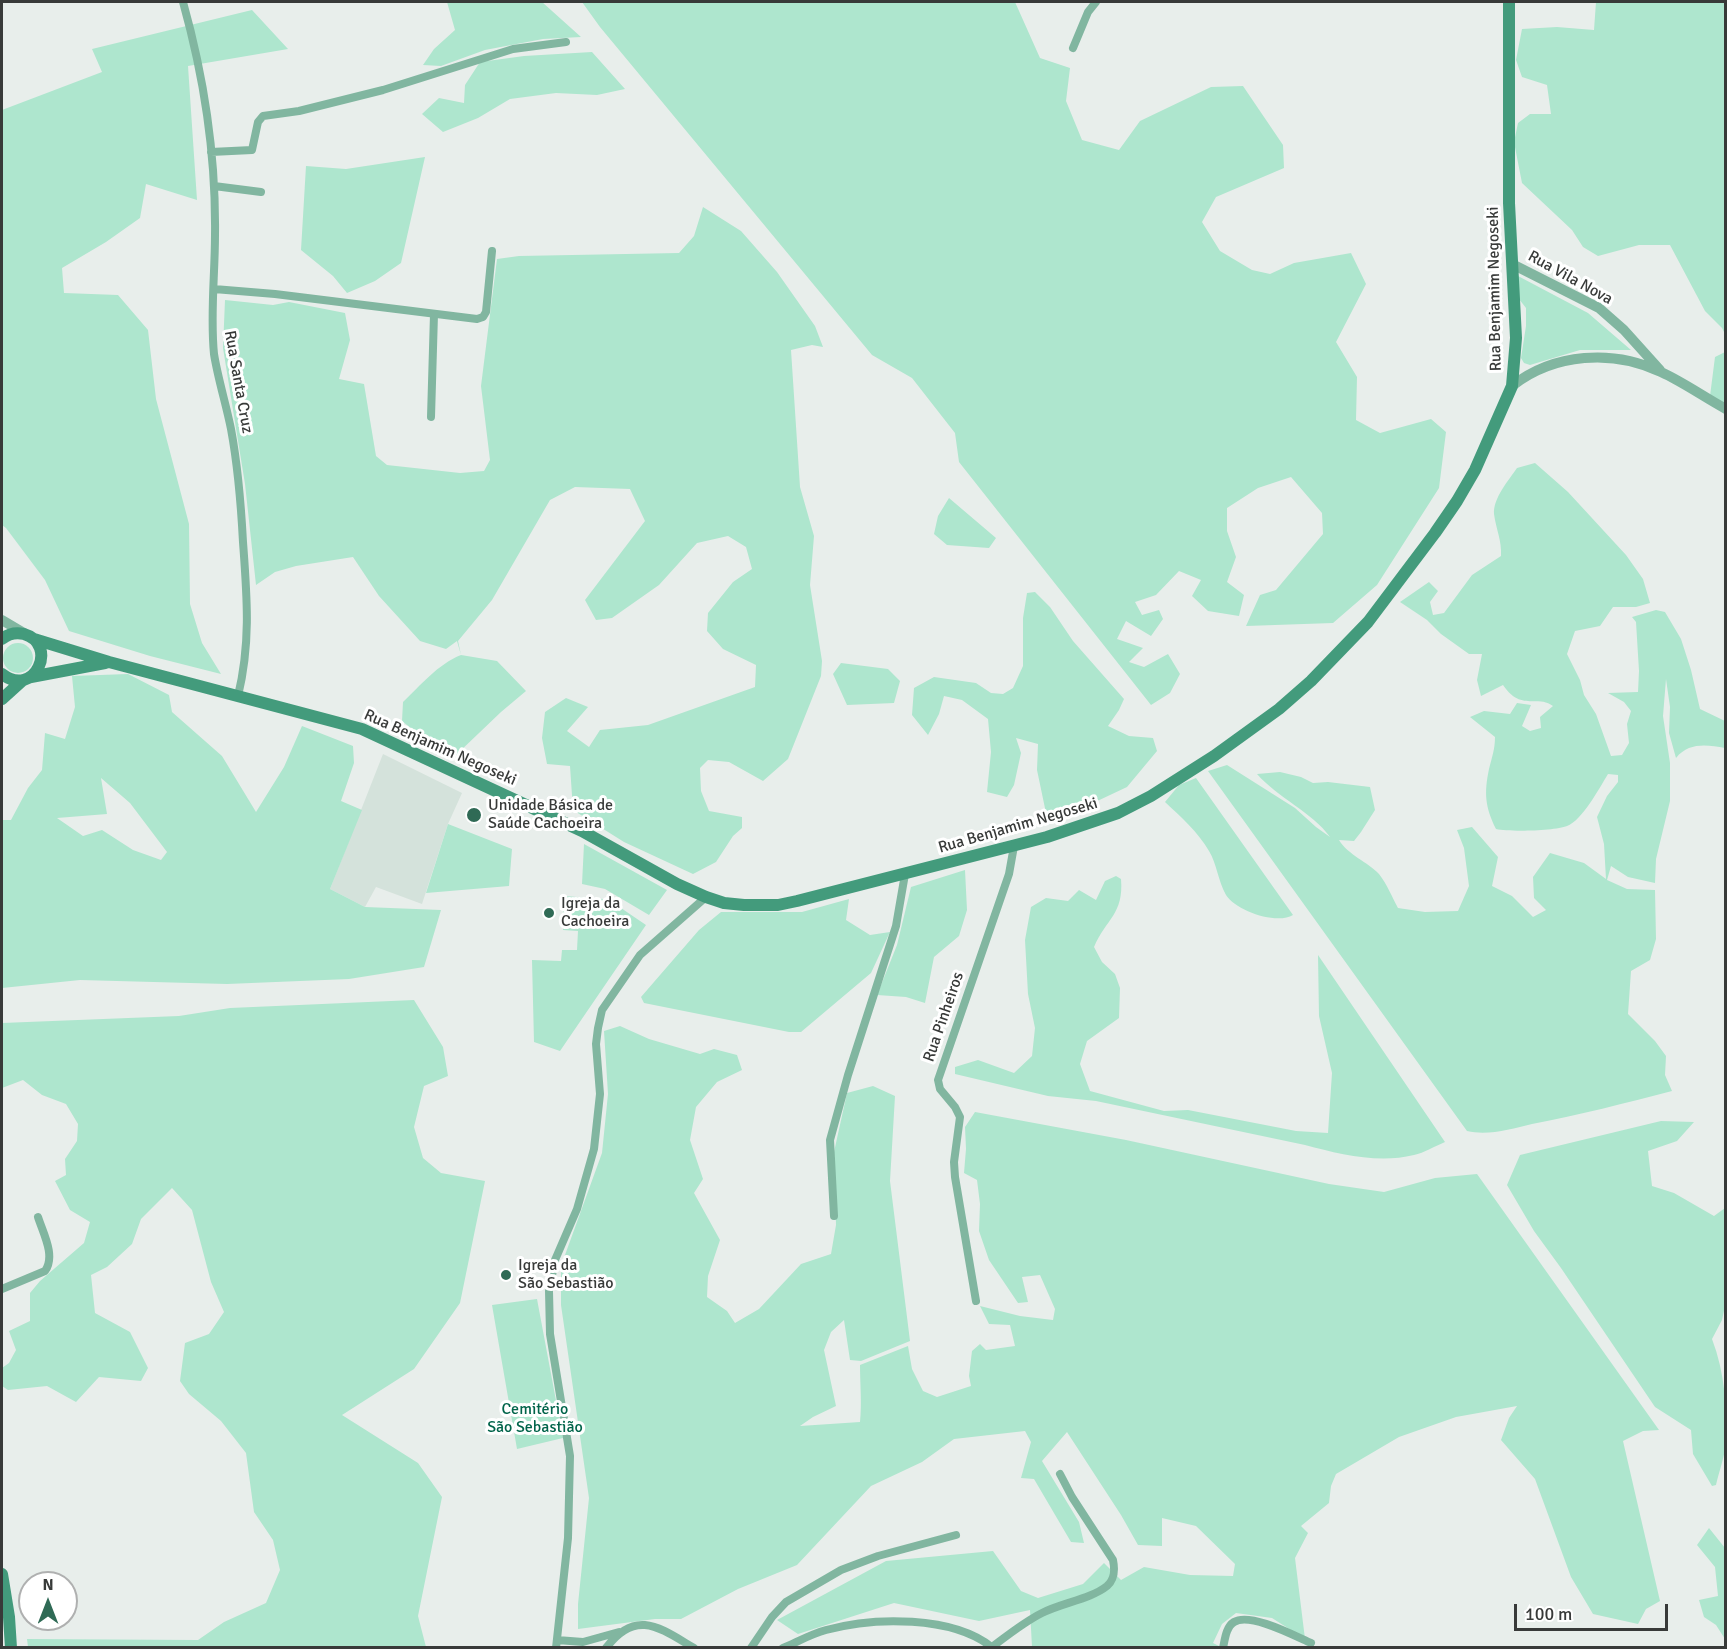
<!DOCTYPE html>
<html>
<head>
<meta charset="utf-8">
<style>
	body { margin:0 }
	#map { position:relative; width:1727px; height:1649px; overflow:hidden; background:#e8eeeb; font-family:Signika,sans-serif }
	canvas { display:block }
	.frame { position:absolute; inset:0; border:3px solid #383a39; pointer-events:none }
	.north { position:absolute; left:18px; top:1571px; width:60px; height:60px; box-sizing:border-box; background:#fff; border:2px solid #afb0b0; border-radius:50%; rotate:0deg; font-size:16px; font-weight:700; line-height:24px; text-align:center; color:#383a39 }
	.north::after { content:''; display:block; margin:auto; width:21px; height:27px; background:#2f6a55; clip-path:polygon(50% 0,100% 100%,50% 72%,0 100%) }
	.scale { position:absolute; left:1514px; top:1604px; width:154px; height:27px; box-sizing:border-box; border:3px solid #383a39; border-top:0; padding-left:8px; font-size:18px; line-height:21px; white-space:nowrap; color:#383a39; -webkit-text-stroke:4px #fff; paint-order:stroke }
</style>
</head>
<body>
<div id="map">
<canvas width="1727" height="1649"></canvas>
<div class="frame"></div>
<div class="north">N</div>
<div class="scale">100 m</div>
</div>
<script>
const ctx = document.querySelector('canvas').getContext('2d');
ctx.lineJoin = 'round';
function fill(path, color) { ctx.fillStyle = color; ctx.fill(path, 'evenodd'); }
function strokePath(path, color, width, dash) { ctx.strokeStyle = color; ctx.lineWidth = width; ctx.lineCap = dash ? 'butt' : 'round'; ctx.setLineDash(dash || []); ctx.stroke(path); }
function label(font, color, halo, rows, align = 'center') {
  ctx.font = font + ' Signika,sans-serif'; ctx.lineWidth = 6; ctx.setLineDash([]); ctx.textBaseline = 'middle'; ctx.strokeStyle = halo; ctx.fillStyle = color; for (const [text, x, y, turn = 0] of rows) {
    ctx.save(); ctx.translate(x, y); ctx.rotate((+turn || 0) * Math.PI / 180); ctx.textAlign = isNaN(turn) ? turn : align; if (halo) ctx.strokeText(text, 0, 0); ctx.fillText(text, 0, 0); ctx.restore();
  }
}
fill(new Path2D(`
	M383,754l79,39 -14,31 -26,80 -46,-17 -11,20 -35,-18z`), '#d4e2db');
fill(new Path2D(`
	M447,2h95l39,35 -38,2 -58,11 -44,16 -18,-1 11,-16 21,-19z
	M582,2h433l25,56 30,10 -4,33 16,39 37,10 21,-29 71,-34 32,-1 40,59 1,23 -68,29 -14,25 18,29 32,19 18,4 24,-11 57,-10 15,31 -30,58 21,35 -1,43 24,13 51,-14 15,13 -7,56 -62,97 -44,38 -87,3 14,-31 16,-5 47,-56 -1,-21 -31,-36 -33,11 -31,20v23l9,26 -9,25 17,13 -5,21 -31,-5 -16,-15 9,-16 -22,-9 -23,24 -21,7 7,13 17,-5 4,9 -12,17 -25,-15 -9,18 26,9 -14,14 15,5 24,-13 12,20 -10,19 -19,12 -192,-243 -4,-29 -43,-55 -40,-23 -272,-328z
	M1596,2h129v332l-3,-6 -17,-17 -35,-66h-31l-41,11 -15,-9 -11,-17 -50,-47 -8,-41 4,-19 12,-9h21l-4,-29 -25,-8 -6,-17 6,-31 35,-2 37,3z
	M252,10l36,39 -100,17 9,134 -51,-16 -6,34 -34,24 -44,26 2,25 54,2 30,35 8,69 33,125 1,80 12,39 19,31 -71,-18 -81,-25 -24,-51 -39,-52 -4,-3v-415l100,-38 -10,-23z
	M592,52l33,37 -28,6 -41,-2 -46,6 -32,19 -35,14 -21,-18 17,-16 25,5 1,-18 15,-23 44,-6z
	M425,157l-24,106 -26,18 -28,12 -14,-17 -32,-26 5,-84 40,3z
	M703,207l38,24 36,41 38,54 8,21 -11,-2 -21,5 9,137 14,49 -4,49 12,76 -1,15 -33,83 -25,22 -34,-19 -21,-2 -8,8 1,23 8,20 33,6v11l-9,8 -17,26 -23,12 -69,-32 -51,-32 -3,-44 -23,-2 -5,-26 3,-26 21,-14 22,9 -21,24 22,16 11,-17 48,-5 107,-38 1,-22 -33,-16 -16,-18 1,-18 25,-31 19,-13 -6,-22 -18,-11 -31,7 -38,42 -47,33 -16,2 -11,-20 60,-79 -15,-32 -55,-2 -25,13 -58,100 -34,41 3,14 36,6 29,30 -25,21 -45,43 -33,-17 -21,-17 1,-19c17,-16 35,-38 58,-47l-4,-14 -11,8 -26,-8 -41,-45 -26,-39 -57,9 -21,6 -19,13 -11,-101 -22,-136 2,-48 48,5 16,-3 56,11 5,27 -11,39 25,5 12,72 11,9 73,8 24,-2 6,-11 -9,-74 16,-127 22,-3 160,-3 15,-17z
	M1518,276l70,37 43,37h-51l-50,15 -6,-2 -3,-5 5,-32v-18l-7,-9z
	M1725,352v52l-15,-8 5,-39z
	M1535,463l33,29 58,63 17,24 7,24 -14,4h-23l-13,19 -25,5 -8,23 13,26 4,15 12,19 15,42 11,-1 7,-12 -2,-19 4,-13 -7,-9 -16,-9 30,-1 1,-21 -3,-49 -4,-5 24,-7 9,2 16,27 10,31 9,39 25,12v27c-18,-3 -36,-6 -49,10l-7,-25 1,-26 -4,-28 -3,37 7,47v38l-14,58 -1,24 -27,-6 -17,-11 -4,14 20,9 28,1 1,49 -6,21 -19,11 -3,43 27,27 11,15 -1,19 7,16c-46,12 -93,24 -140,33 -21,5 -44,12 -65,7l-259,-360 19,-6 68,43 21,19 14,10c-18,-25 -52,-39 -73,-63l23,-2 21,5 12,6 15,-1 42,5 5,23 -14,22 -7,9 -15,-1c9,15 29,22 40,34 8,10 13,23 19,34l27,4 33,-1 11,-25 -5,-38 -7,-18 15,-3 26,30 -6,29 20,10 21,21 13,-7 -12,-12 -1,-21 17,-24 34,10 22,16 -2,-35 -7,-27 10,-21 11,-14v-7l-10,-1c-8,13 -26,47 -41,52 -12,5 -58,6 -71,3 -11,-22 -12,-36 -7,-60 3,-12 6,-20 6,-32l-25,-20 14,-6 26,3 7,-11 14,2 -9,21 8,5 11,-3 -1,-11 13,-11c-16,-12 -32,6 -50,-21l-22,11 -4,-16 5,-26h-13l-28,-20 -14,-14 -27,-18 29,-20 9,9 -8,11 3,13 11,-2 28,-38 29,-19c1,-15 -5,-27 -7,-42 -1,-16 15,-34 23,-46z
	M949,498l47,40 -7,10 -42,-3 -13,-11 4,-18z
	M1035,592l15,15 23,34 51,58 -5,11 -11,16 21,10 24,2 4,13 -30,36 -53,25 -28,1 -9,-43 1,-26 -22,-6 5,15 -7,32 -7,12 -20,-5 4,-40 -3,-33 -26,-19 -18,-4 -5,18 -11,21 -16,-20 2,-27 20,-11 42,6 15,10 12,1 10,-6 10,-22v-48l4,-25z
	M3 658a15 15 0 1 1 30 0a15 15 0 1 1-30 0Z
	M841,663l47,6 12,12 -6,22 -47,2 -14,-31z
	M128,674l41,21 3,17 50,44 34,56 28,-45 18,-41 51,20 1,17 -13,38 21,9 -32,79 35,18 76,3 -17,57 -75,12 -122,5 -147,-4 -78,8v-168h9l17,-32 14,-18 3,-37 20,6 10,-32 -3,-31zM101,778l29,25 37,49 -6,8 -28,-10 -31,-20 -19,6 -26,-18 50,-4z
	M1196,778l97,137c-16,10 -57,-4 -67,-20 -8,-14 -9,-31 -17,-44 -11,-19 -28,-34 -44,-49l14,-17z
	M448,824l64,25 -3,37 -83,7z
	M584,844l83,46 -18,25 -44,-26 -23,-5z
	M965,870l2,40 -8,26 -25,21 -9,46 -19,-6 -29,-2 20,-50 14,-58z
	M1116,876l5,3c3,35 -15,40 -27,68l8,15 13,12 5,14 -1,30 -32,23 -7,23 10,27 74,20 24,-1 108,21 32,2 4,-60 -13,-57 -1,-61 127,187c-10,4 -21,11 -31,13 -36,9 -75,-1 -109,-10l-209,-44 -48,-5 -93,-22v-7l23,-7 36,13 18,-17 3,-28 -7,-34 -3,-54 6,-33 15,-9 22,3 11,-11 17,10 9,-19z
	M564,896l39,3 15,7 28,19 -86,126 -26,-9 -2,-82 29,1 1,-11h15l1,-19 -15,-1z
	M849,899l-3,21 24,15 20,-3 -19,41 -70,59h-12l-145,-29 -3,-6 58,-67 22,-18h81z
	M414,1000l29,47 5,29 -24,10 -10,41 9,31 18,15 44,8 -25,122 -46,66 -72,46 76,48 24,34 -24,119 8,31h-398l-1,-8 171,1 26,-18 42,-19 14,-33 -7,-30 -19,-28 -8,-59 -25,-32 -32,-27 -9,-13 5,-38 24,-9 15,-22 -13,-30 -19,-72 -20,-22 -31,31 -9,25 -25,23 -16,8 4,38 35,19 18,36 -7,13 -42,-4 -23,25 -29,-16 -39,4 -6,-4v-18l7,-5 7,-13 -7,-19 21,-10v-28l10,-12 44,-38 6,-21 -20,-12 -15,-29 11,-6 -1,-16 12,-18 1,-17 -12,-20 -24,-9 -19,-15 -21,8v-65l177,-7 51,-8z
	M620,1026l29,13 51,15 14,-5 23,6 5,15 -25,12 -21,25 -6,33 13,39 -9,14 26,47 -12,36 -1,21 20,14 8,12 24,-14 42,-45 30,-10 5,-29 -2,-73 13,-59 26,-7 22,10 -5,85 20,160 -49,20 -11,-1 -6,-40 -13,12 -7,18 12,56 -23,11 -13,9 60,-4c2,-19 0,-38 0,-57l48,-19 4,23 11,22 14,6 34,-11 -2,-10 3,-25 8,-7 6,6 29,-4 -5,-21 -21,-1 -9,-18 40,10 33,4 2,-11 -15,-34 -18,2 6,25 -10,1 -29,-43 -10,-29 1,-27 -3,-24 -13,-7 2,-24 -1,-22 10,-15 151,28 203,44 55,8 51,-14 42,-4 182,256 -16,1 -20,10 37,160 -14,8 -8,15 -45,-10 -22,-37 -36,-98 -34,-39 8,-22 8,-12 -61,11 -57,20 -63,37 -5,12 -2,17 -28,23 7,7 -13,25 10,81 -33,-21 -36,-5 -14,11 -9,19 10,5 -191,-1 -2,-37 -51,11 -85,-18 -96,31 -21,-14 109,-59 107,-10 28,40 17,7 45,-14 21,-21 17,17 23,-13 46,8 43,1 2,-12 -39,-38 -34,-8v28l-24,-1 -17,-30 -54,-83 -25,29 37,61 5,21 -13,-1 -37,-63 -13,-1 10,-36 -6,-11 -71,8 -32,23 -51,24 -74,79 -59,24 -57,30h-26l-77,10v-25l11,-106 -28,-193v-39l41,-113 6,-59 -4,-63z
	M1661,1121l33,1 -17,19 -29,10 4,35 22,7 40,23 11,-8v98l-3,14 -10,19c13,34 15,69 14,105 -2,14 -7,28 -10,41l-4,1 -19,-32 -2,-24 -36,-23 -94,-139 -27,-37 -27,-46 13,-30z
	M537,1299l26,139 -46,11 -25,-144z
	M1709,1528l16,20v91l-9,-14 -12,-8 -5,-17 19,-4 -3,-29 -18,-22z`), '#aee6ce');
strokePath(new Path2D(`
	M183,2c21,75 33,155 32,233 0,40 -5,80 -1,119 4,25 12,50 17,75 7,38 10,75 12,113 4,55 8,100 -5,154
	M1073,48l15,-36 8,-10
	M211,152l41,-2 6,-28 5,-6 36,-5 84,-21 130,-41 53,-7
	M214,186l47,6
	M214,289l61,5 202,25 6,-2 3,-5 6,-61
	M431,417l3,-103
	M834,1216l-4,-76 18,-65 48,-149 9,-52
	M2,1289l43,-18c11,-15 -2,-38 -7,-54
	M976,1301l-21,-124 -1,-15 6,-45 -5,-10 -15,-18 -2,-9 71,-206 5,-28
	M557,1640l26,2 36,-10
	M992,1647c16,-12 32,-25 50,-34 19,-10 49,-14 65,-27 8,-7 8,-16 6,-26l-41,-63 -12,-23
	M556,1648l12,-110 2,-82 -20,-122 -1,-43 6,-31 22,-51 17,-60 6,-55 -4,-50 2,-16 4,-18 38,-55 66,-58
	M606,1648c30,-40 54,-20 88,0
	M751,1648l21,-31 14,-15 55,-32 37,-14 78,-21
	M783,1648c14,-6 28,-14 43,-18 47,-13 127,-15 167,18
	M1223,1648c2,-9 3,-21 11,-26 16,-10 61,14 77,21`), '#81b6a0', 8);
strokePath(new Path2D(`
	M1512,264l87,44 25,22 36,40
	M1512,386c42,-33 101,-37 149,-14 22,10 43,25 65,37
	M2,620l22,13`), '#81b6a0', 10);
strokePath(new Path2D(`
	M2,639c6,-5 13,-7 22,-5 35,10 11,65 -22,40
	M34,639l75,23 253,67 220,102 95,53 29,13 18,6 20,2h34l19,-4 250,-64 71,-24 33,-17 63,-40 65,-47 32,-28 57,-59 67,-89 22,-32 18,-31 37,-84 4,-48 -7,-135v-201
	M31,677l74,-14
	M2,699l21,-19
	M2,1574l7,43 2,31`), '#439b7c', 12);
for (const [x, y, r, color] of [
	[474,815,8,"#2f6a55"],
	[549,913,6,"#2f6a55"],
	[506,1275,6,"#2f6a55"]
]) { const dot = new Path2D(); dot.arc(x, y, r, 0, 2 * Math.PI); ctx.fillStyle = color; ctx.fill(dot); strokePath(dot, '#fff', 2); }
label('16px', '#383a39', '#fff', [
	["Rua Vila Nova",1570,278,29],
	["Rua Benjamim Negoseki",1495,289,-91],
	["Rua Santa Cruz",238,382,80],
	["Rua Benjamim Negoseki",440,748,24],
	["Rua Benjamim Negoseki",1018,826,-16],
	["Rua Pinheiros",944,1017,-71]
]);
label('16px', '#383a39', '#fff', [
	["Unidade Básica de",488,806],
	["Saúde Cachoeira",488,824],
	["Igreja da",561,904],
	["Cachoeira",561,922],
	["Igreja da",518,1266],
	["São Sebastião",518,1284]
], 'left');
label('16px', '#01644a', '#fff', [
	["Cemitério",535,1410],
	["São Sebastião",535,1428]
]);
</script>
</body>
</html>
